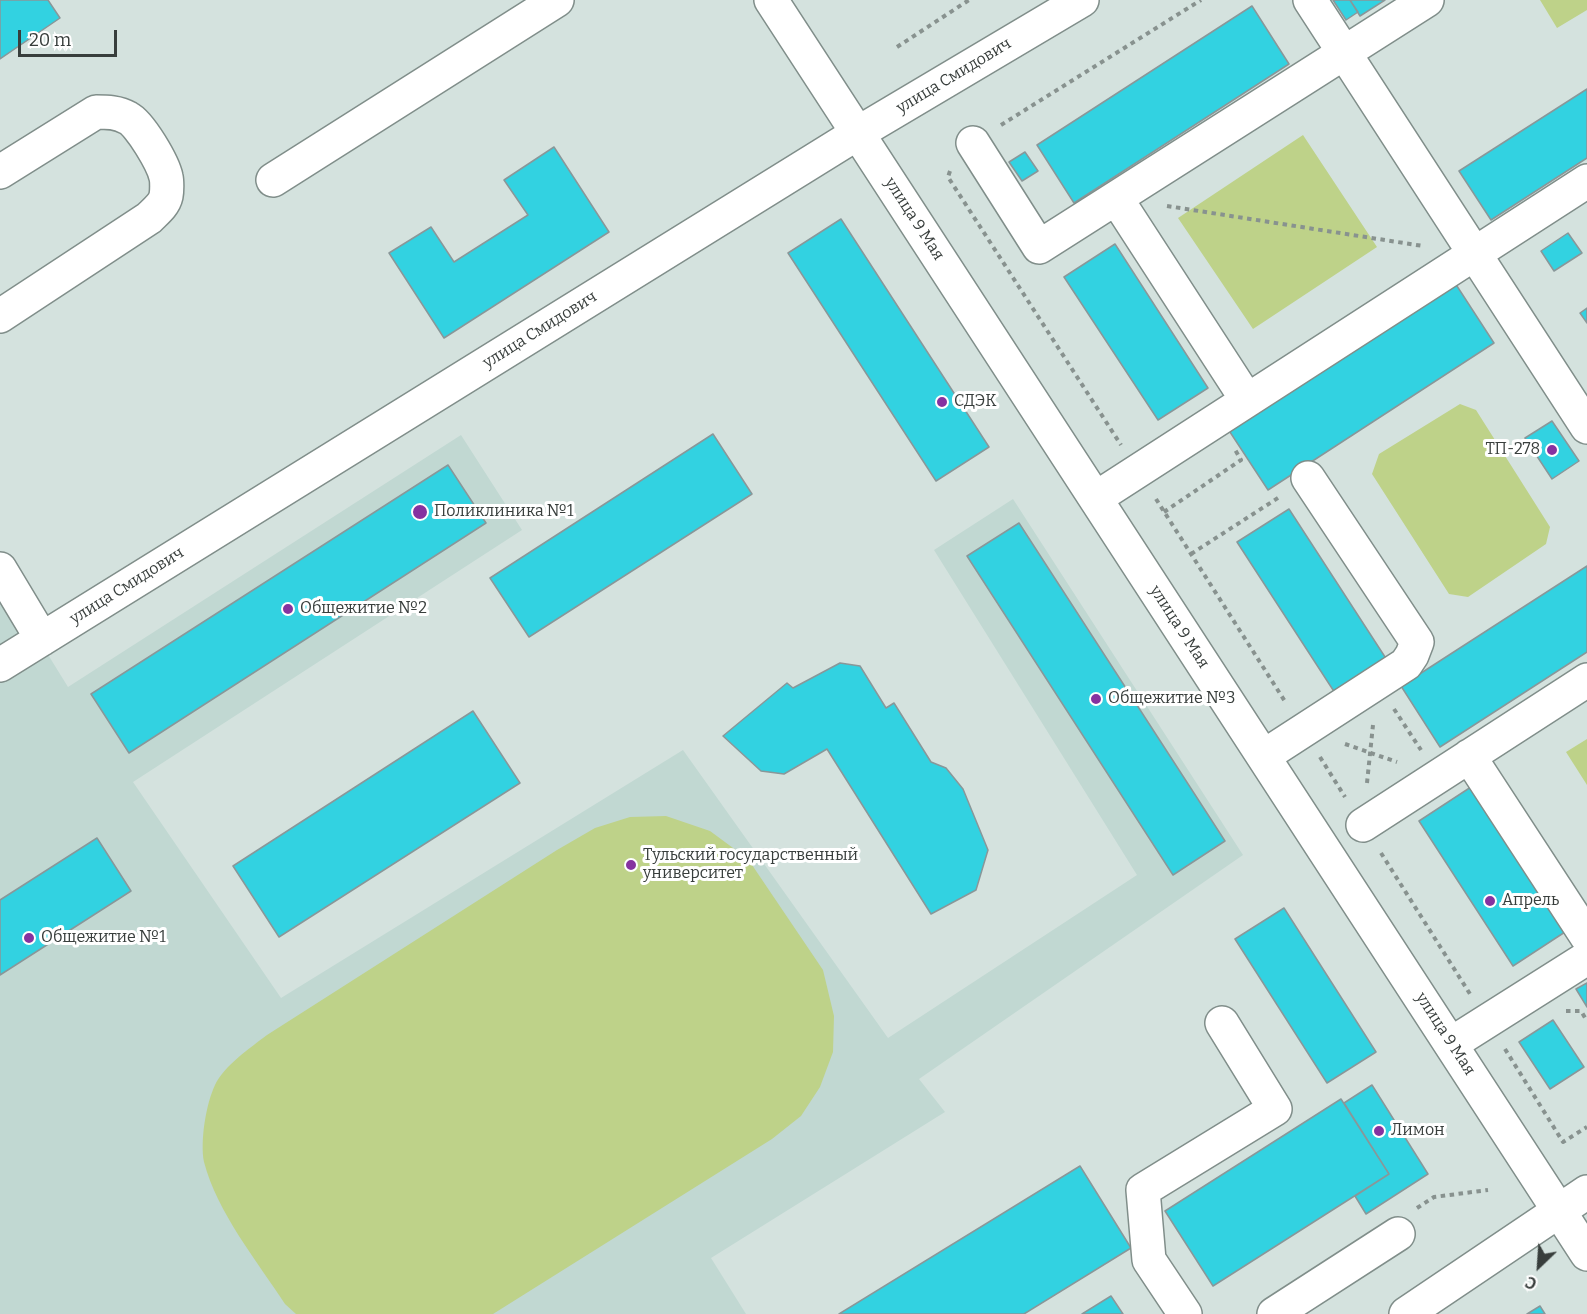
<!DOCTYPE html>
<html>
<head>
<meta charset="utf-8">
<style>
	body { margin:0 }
	#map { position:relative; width:1587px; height:1314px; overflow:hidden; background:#d4e2de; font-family:Bitter,serif }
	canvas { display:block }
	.north { position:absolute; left:1509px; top:1236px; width:60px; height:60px; -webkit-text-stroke:4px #fff; paint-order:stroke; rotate:205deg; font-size:16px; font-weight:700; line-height:24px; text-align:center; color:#383e3c }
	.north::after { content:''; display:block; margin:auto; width:21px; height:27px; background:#383e3c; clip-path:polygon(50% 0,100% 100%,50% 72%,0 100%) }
	.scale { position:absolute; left:18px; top:30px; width:99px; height:27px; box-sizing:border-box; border:3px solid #383e3c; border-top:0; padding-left:8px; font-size:18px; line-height:21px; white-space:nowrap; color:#383e3c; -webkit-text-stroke:4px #fff; paint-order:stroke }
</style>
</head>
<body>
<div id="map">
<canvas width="1587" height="1314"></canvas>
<div class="north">С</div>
<div class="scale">20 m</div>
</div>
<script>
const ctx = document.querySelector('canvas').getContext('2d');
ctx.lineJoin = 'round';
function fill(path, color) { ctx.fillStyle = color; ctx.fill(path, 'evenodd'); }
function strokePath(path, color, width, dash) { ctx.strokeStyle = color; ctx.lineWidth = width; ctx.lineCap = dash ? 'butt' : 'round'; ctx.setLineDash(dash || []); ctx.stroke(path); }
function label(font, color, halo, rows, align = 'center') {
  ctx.font = font + ' Bitter,serif'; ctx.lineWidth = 6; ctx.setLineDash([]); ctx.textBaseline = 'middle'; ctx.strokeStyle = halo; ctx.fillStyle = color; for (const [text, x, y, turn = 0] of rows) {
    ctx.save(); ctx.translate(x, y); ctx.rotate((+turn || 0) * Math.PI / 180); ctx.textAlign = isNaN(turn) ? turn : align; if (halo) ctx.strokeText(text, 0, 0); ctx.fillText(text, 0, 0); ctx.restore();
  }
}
fill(new Path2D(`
	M461,435l61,95 -389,252 148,216 402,-248 205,288 249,-163 -203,-325 79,-51 230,356 -324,224 26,33 -234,146 35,56h-746v-737l68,110z`), '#c1d8d2');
fill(new Path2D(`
	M1540,0h47v10l-30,18z
	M1303,135l74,112 -124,82 -75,-111z
	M1460,404l16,6 74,117 -4,17 -78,53 -19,-3 -77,-120 7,-20z
	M1587,739v46l-21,-33z
	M666,816l44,15 38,28 75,111 11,46 -1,36 -13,35 -19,29 -29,23 -279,175h-197l-11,-10c-28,-43 -68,-92 -81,-142 -4,-21 2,-58 11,-77 9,-19 35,-37 52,-50l290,-185 38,-22 35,-11z`), '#bed289');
const building = new Path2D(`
	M0,0h48l12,18 -60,41z
	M1333,0h17l8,12 -12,8z
	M1350,0h35l-25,16z
	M1252,6l37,58 -215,139 -37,-58z
	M1587,89v69l-96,62 -32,-49z
	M554,147l55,85 -165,106 -55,-85 42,-26 23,35 74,-47 -24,-35z
	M1025,152l13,19 -16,10 -13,-19z
	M841,219l148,228 -53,34 -148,-228z
	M1568,233l14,20 -28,18 -13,-20z
	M1115,244l93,144 -50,32 -94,-143z
	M1455,283l39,60 -226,147 -40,-61z
	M1587,308v15l-7,-10z
	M1552,421l27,40 -27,18 -27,-41z
	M713,434l39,60 -223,143 -39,-59z
	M448,465l38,58 -357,230 -38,-59z
	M1289,509l98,151 -52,33 -98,-151z
	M1019,523l206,318 -52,34 -206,-319z
	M1587,566v86l-147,95 -39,-61z
	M840,663l20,3 26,42 8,-5 37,59 15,6 17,21 25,61 -12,40 -45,24 -104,-165 -43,25 -23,-3 -38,-35 64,-53 6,5z
	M473,711l47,72 -241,154 -46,-71z
	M1471,787l94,145 -52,34 -94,-145z
	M97,838l34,53 -131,84v-75z
	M1284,908l92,144 -49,31 -92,-144z
	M1587,983v24l-11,-18z
	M1553,1020l31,47 -34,22 -31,-47z
	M1372,1085l56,89 -62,40 -11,-18 34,-22 -45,-71z
	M1341,1099l48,75 -176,112 -48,-75z
	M1080,1166l51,82 -107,66h-185z
	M1111,1296l12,18h-41z
	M1540,1306l5,8h-18z`);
fill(building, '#32d2e1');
strokePath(building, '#899799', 1.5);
const minor = new Path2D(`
	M1310,0l277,427
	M973,143l66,104 388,-247
	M0,172l96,-60c11,0 22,0 32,6 12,6 35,45 38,59 1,4 1,14 0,19 -2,9 -10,15 -17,22l-149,98
	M273,180l284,-180
	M1116,198l131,202
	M1096,498l491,-317
	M0,569l42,70
	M0,665l858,-532 224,-133
	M1264,756l142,-92 6,-9 5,-13 -109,-164
	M1469,756l118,181
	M1363,825l224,-145
	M1451,1044l136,-86
	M1185,1314l-36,-54 -6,-70 132,-81 -53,-86
	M1274,1314l124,-80
	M1406,1314l181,-122`);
const major = new Path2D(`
	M771,0l816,1254`);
strokePath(minor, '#808e8a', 36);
strokePath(major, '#808e8a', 36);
strokePath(new Path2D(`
	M897,47l72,-47
	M1001,125l200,-125
	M950,171l-2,6 173,268
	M1167,206l256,40
	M1156,499l130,204
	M1164,512l77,-52 -7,-12
	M1191,554l90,-58
	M1394,709l27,41
	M1345,744l52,18
	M1320,757l25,40
	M1367,783l6,-58
	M1381,853l89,141
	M1566,1011h15l6,10
	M1505,1049l58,93 24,-15
	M1417,1208l17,-11 54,-7`), '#88928f', 4, [4.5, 4.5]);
strokePath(minor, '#fff', 33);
strokePath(major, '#fff', 33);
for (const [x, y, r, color] of [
	[942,402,6,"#8532a0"],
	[1552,450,6,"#8532a0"],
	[420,512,8,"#8532a0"],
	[288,609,6,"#8532a0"],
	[1096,699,6,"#8532a0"],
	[631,865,6,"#8532a0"],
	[1490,901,6,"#8532a0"],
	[29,938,6,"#8532a0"],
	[1379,1131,6,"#8532a0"]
]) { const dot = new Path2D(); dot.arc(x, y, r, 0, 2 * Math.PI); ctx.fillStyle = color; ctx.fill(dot); strokePath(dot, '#fff', 2); }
label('16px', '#383e3c', '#fff', [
	["улица Смидович",954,76,-31],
	["улица 9 Мая",914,219,57],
	["улица Смидович",540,330,-32],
	["улица Смидович",127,586,-32],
	["улица 9 Мая",1179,627,57],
	["улица 9 Мая",1445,1034,57]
]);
label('16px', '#383e3c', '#fff', [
	["СДЭК",954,402],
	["ТП-278",1540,450,"right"],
	["Поликлиника №1",434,512],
	["Общежитие №2",300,609],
	["Общежитие №3",1108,699],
	["Тульский государственный",643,856],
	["университет",643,874],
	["Апрель",1502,901],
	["Общежитие №1",41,938],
	["Лимон",1391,1131]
], 'left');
</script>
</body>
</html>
